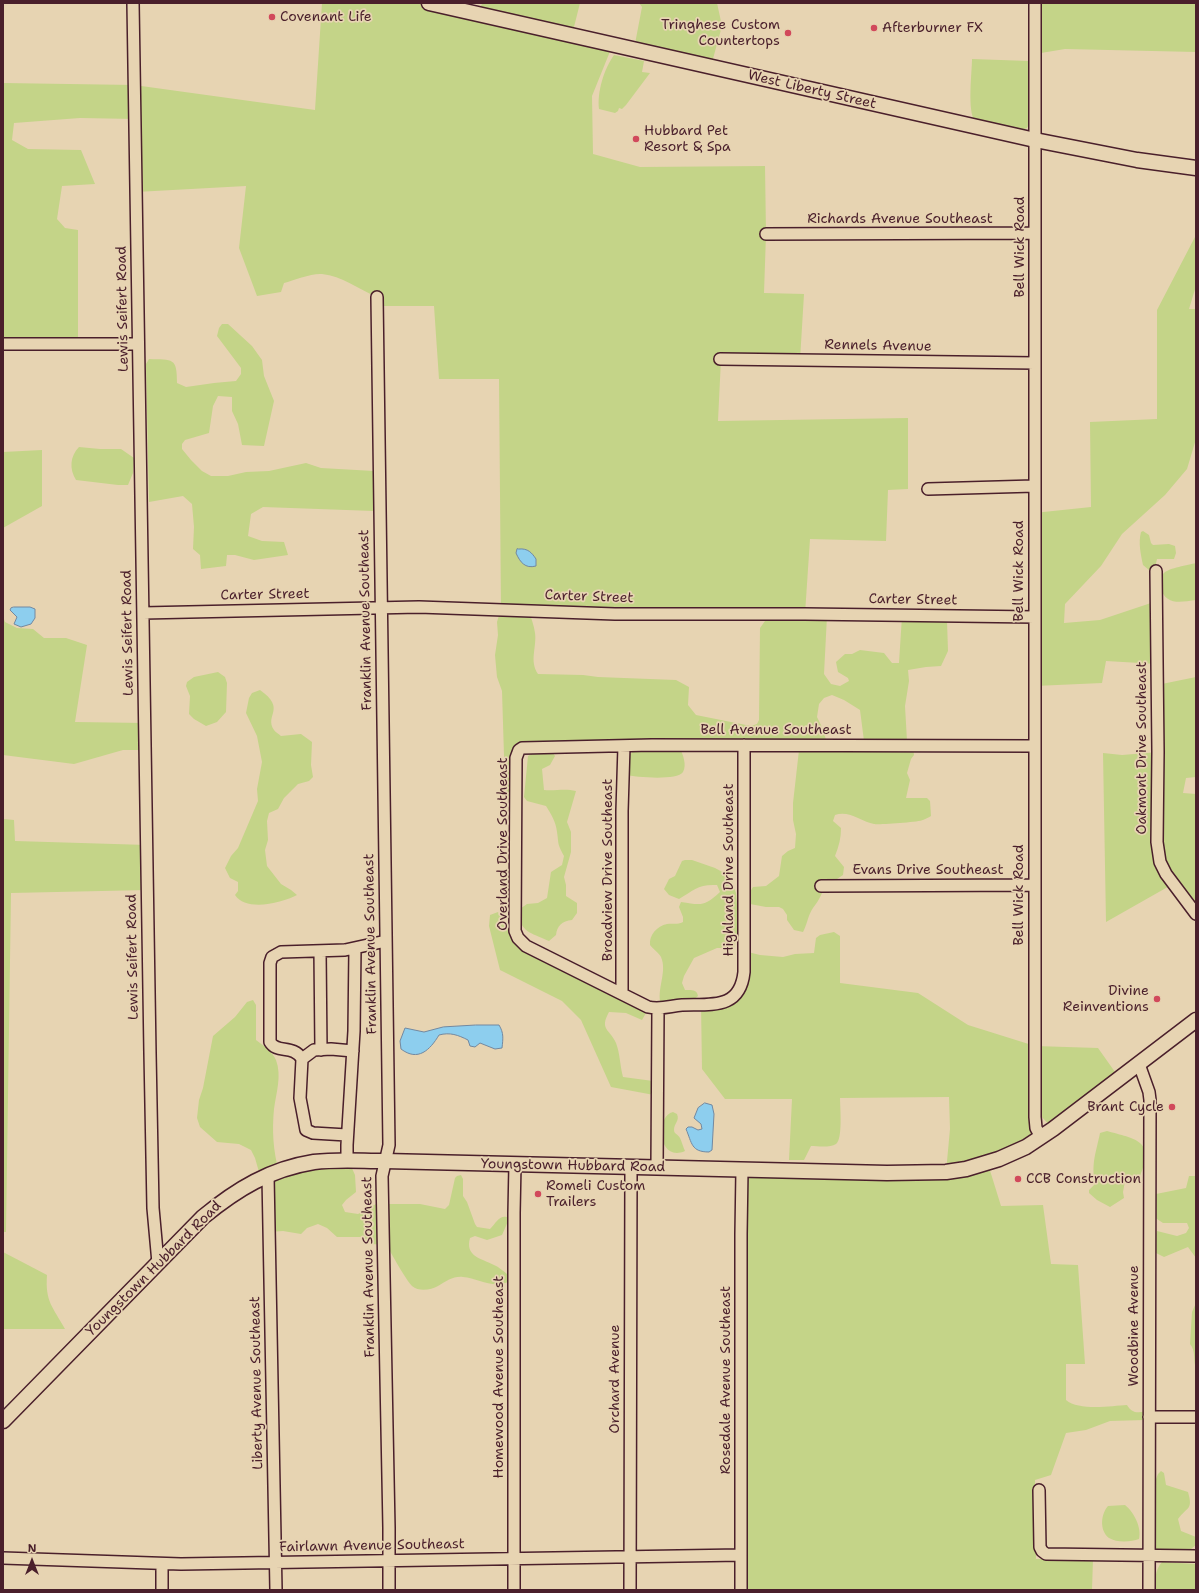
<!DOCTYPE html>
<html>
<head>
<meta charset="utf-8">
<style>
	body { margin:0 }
	#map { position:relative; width:1199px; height:1593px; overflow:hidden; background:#e7d4b2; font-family:"Shantell Sans",sans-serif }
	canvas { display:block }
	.frame { position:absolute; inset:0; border:4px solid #4a1f2b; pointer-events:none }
	.north { position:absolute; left:12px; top:1541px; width:40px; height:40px; -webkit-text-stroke:3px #e7d4b2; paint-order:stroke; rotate:0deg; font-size:11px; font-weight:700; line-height:16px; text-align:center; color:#4a1f2b }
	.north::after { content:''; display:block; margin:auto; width:14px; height:18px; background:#4a1f2b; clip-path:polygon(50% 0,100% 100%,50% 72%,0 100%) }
</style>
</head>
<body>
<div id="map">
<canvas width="1199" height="1593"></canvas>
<div class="frame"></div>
<div class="north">N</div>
</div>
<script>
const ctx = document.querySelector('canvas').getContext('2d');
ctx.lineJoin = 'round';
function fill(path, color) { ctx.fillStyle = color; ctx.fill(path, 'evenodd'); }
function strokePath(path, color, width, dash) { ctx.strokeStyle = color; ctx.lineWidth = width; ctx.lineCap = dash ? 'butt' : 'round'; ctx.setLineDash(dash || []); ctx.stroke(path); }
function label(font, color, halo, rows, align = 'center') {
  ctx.font = font + ' "Shantell Sans",sans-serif'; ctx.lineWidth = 3.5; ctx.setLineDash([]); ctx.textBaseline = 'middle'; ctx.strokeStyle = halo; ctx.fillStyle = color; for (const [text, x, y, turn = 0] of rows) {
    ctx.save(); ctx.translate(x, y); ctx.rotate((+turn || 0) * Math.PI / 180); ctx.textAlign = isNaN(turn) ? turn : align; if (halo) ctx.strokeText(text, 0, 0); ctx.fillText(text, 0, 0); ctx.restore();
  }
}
fill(new Path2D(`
	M322,3h107l45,10 9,-10h97l-8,32 41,9 -21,52 1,58 47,13 125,-1 1,68 -2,59 40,1 -4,66 -79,-1 -3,62 190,-3v71l-20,1 -2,51 -76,-2 -5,75 -276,-3c2,7 5,14 6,22 2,14 -6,28 3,41l45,1 15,2 78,3 13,7 -1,18 8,10 55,11 6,-2 2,-4 1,-92 5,-7 8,-5h54l-3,58 7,10 9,2 9,-5 -1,-3 -10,-6 -2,-10 9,-8h7l8,-4 24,3 8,10h7l3,-47 45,5 1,30 -7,15 -15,1 -18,3 1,11 -4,25 2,35h-43l-4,-31 -16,-10 -12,-5 -8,3 -5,6 -2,13 6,12 3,11 -306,2c-13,13 -9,37 -9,54l-2,4 -4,-12 -3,-97 -5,-14 -2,-22 3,-20 -1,-13 4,-13 -2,-230h-60l-5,-73h-57v-9c-19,-8 -35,-21 -55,-23 -10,-1 -28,6 -38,9l-3,9 -24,4 -18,-48 7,-62 -110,6 -1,-73 -55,-1 -66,5 -2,17 16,9 53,1 14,34 -33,2 -5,33 8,9 13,2v114h-75v-261l131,2 181,25z
	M639,3h78l5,23 -11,40 -77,-17 8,-42z
	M1035,3h161v49l-131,-3 -30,5z
	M614,55l30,6 -2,11 8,1 -24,32 -4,4 -3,-1 -1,3 -3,2 -16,-4c-2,-17 5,-40 15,-54z
	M972,59l57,2 1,61 -3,6 -5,2 -47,-9c-8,-9 -3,-49 -3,-62z
	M1196,235v51l-7,23h7v130l-9,30 -22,26 -43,39 -21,32 -36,38 -1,19 36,-3 57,-19v63l-51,-3 -4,22 -67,3 -1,-173 57,-6 -1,-85 67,-3v-109z
	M222,324h6l24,22 10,14 2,16 10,25 -10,45 -22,-1 -4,-21 -6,-13v-14l-14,-1 -5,10 -4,27 -24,7 -3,4v5l9,11 11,11 9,5h17l18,-4 23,-1 37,-8 15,5 53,3v40l-111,-4 -12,7 -3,22 14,5 22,1 4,13 -34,5 -19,-5h-8l-1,11 -25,3 -1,-14 -7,-6 1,-22 -2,-23 -9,-8 -34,6 -3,-138 3,-5c24,1 28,-2 28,24l9,4 28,-4 22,-2 5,-7v-6l-24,-32 2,-8z
	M79,447l21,2h21l13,9 -1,15 -5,12h-10l-42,-5c-7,-11 -6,-24 3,-33z
	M42,450v56l-39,22v-76z
	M1143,531l6,4 2,8 2,2 16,-1 6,2 1,7 -2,6h-17l-2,9 -6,2 -6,-5c-2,-10 -5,-22 -2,-33z
	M1196,563v37c-16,2 -30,6 -36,-13 -1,-5 -1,-10 4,-14 5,-5 24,-8 32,-10z
	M3,616l2,6 12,6 16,1 11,9h22l21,7 -12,77 70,1v27h-22l-49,14 -71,-9z
	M218,672l7,5 2,6 -1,29 -9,10 -11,4 -12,-7 -5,-5 1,-18 -4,-10 1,-4 7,-5z
	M1196,677v100l-10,1 -3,15 13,1v120l-23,-30 -67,38 -3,-169 19,2 36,-3 -1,-67z
	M260,690c27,19 4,25 14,40 1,2 5,4 7,6l20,-2 11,8 -1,23 2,12 -4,4 -11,3 -14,14 -6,11 -9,4 -2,8 1,19 -3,10 2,16 14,18 10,6 6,5c-15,8 -51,17 -62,0l3,-4v-9l-8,-4 -5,-10 6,-12 7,-8 20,-47 -1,-12 5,-27 -5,-26 -11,-23 3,-15 3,-5z
	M680,748c3,7 7,17 3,24 -6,9 -47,5 -58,3l4,-20 7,-6z
	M913,748l1,7 -3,4 -4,14 3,7 -4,18h21l3,3 1,15c-2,1 -5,3 -8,4 -4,2 -44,5 -49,4 -12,-2 -25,-14 -39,-9l-2,6 8,7c0,10 -2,18 -6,28l9,11 -1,8 -9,6 -9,2c-2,10 -6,17 -12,25 -5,7 -6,17 -10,24l-9,-2 -7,-10v-5l-4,-6 -4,-2h-13l-16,-3c-3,-7 -1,-11 3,-17l13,-1 13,-10 3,-20 6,-5 7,-3 1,-14 -3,-14v-17l6,-53z
	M539,750h12l4,6 -5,9 -8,4 2,21c12,1 21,-2 32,1l-9,31 4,10v20l-7,25 2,8v11l11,7v10l-5,7c-10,1 -15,6 -16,15l-7,6c-20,-9 -27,-8 -32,-30l10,-7 11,-1 9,-5 4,-26 11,-7 2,-9c-7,-13 -5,-11 -7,-24 -1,-10 -6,-18 -11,-26l-19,-5 -3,-4 4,-41z
	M3,819l11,1 1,21 132,4v45l-136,3 -5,339h-3z
	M685,860h7l23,8 11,6 6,8 4,11 3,34 -5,21h-17l-23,10 -10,18 -2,7 3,7c6,0 12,-1 13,6 -7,7 -29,10 -38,5 -2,-15 7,-30 1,-44 -2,-4 -8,-8 -11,-12 -1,-10 7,-19 17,-21 6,-1 10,1 16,-2v-5l-4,-10 2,-5c20,3 23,5 39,-10l-3,-7c-19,-1 -23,5 -38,14l-10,-4 -5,-6 5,-10 6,-3 7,-15z
	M498,912l15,22 4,12 47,23 25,15 17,6 29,15 11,8 -4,7 -16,-7 -17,-1c-10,18 1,17 7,31 4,10 4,23 7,34l30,4 1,14 -43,-8 -30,-67 -19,-19 -62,-31 -11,-44 1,-11z
	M834,932l6,4v47l78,10 50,32 67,21 63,2 22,31 -67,50 -12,-13 -1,-17 -2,33 -50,32 13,42 42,-1 8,59 27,1 7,99h-19v36c13,11 45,6 61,5 4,7 10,9 18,6v9l-35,1 -24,9 -20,3 -15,42 -16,5 1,79h57l-1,31h-351l1,-420 204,2 4,-43 -1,-32 -109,1c0,9 3,41 -4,46 -6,4 -19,2 -25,2l-7,14h-15l3,-61h-67l-23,-30 -1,-65 34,-8 9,-45 16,4 23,2 12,-3 19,-1 2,-15 4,-3z
	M253,1000l3,5v35c8,6 16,11 20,20 6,16 0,33 -2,49 -2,20 -1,43 5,62l72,-5 4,9 1,17 -10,8 -4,5 3,7 13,2 18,-10h44l25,5 4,-4 6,-27 2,-2 4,-1 2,4v17l4,6 8,22 2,3 13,2c6,-6 9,-14 17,-12l2,2 -7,16 -15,5 -12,-4 -5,2c-5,18 10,20 24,27 5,2 9,6 13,9l1,8c-16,7 -30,-4 -45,-5 -10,-1 -16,4 -25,9 -7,4 -19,6 -26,0 -5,-5 -19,-29 -23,-37l-5,-4 -12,-1 -10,-7h-25l-10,-9 -9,-4 -11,4 -6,6 -18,-3 -14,1 -1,-56 -7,3 -6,-21 -4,-8 -12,-6 -22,-2 -17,-15 -3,-9 2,-18 4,-12 10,-52 22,-19 12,-15z
	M673,1112l4,2c3,7 -3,9 -3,16 0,4 4,4 6,8 2,4 3,9 5,13 -27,12 -30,-35 -12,-39z
	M1107,1131c28,8 49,9 33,45l-15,5 -2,11 1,6 -14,9 -13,-7 -8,-7v-3l6,-6c-4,-21 1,-31 5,-51z
	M1189,1176h7v82l-8,-11 -24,10 -8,-4 -2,-13 3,-9 20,5 9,-3 3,-5 -2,-5h-24l-9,-6 2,-23 30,-6z
	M3,1252l44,23c-2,27 6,32 18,54h-62z
	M1196,1303v66c-3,-9 0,-18 -6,-25l2,-32z
	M1161,1471l3,2 2,12 22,7c5,18 0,14 -10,27l3,12 15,6v8l-5,4 -32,1 -5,-1v-65l4,-10z
	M1125,1505c9,7 17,23 14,34 -8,3 -22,4 -30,-1 -10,-8 -8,-24 -1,-32z
	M1162,1562l34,2v26h-42c1,-10 1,-20 8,-28z`), '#c4d488');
const water = new Path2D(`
	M519,549c9,-1 13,4 17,10v7c-11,3 -16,-4 -20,-13l1,-4z
	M14,607h16l5,2v9l-4,6 -10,3 -7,-3 3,-7 -7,-7 1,-2z
	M476,1025h23c5,8 4,14 3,23l-7,1 -15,-6 -5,4 -5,-1 -2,-6c-10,-5 -18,-8 -29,-5 -9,15 -21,27 -38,14l-1,-8 5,-13 19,4 19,-5z
	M705,1103l7,2 2,9 -2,36 -3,2c-18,0 -17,-9 -23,-23l2,-2h4l6,3 4,-1 -1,-5 -7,-6 4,-10z`);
fill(water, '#8dceee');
strokePath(water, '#7288a0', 1);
const minor = new Path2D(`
	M133,3l17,1050 3,155 5,55
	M1035,3v1114l1,11 5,9
	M766,234l268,-1
	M377,297l12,848 -7,31 7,352v62
	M3,344h135
	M720,359l315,4
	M928,489l106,-3
	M1156,571l2,181 -1,90 3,20 6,12 30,40
	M143,613l276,-6 196,7h190l230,3
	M744,745v227c-4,38 -33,32 -62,33 -12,1 -22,5 -34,2l-122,-61 -8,-8 -3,-7 1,-173 3,-8 3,-2 130,-3 382,1
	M821,886l213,-1
	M320,951l1,99
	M622,993v-182l2,-65
	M302,1059l12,-9 17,-1 22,2
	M1139,1064l10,28 1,8 -1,490
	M347,1135l-34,-2 -7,-3 -6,-32 2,-39c-9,-15 -25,-5 -32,-17v-79l2,-6 9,-5 64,-2 41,-9
	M347,1161v-16l7,-114 1,-83
	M657,1167l1,-158
	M268,1176l8,414
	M1149,1417h47
	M1039,1490l1,57 2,4 4,3 150,2
	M3,1558l178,6 560,-9
	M162,1564v26
	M514,1590v-377l1,-49
	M630,1590l1,-423
	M741,1590v-356l1,-64`);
const major = new Path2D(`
	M429,3l606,137 102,20 59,8
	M3,1421l200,-204c34,-28 67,-48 111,-55 24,-3 47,-1 71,-1l502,12 59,-1 20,-3 33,-10 27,-12 27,-18 143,-109`);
strokePath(minor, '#4a1f2b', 14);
strokePath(major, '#4a1f2b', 17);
strokePath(minor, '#e7d4b2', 11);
strokePath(major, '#e7d4b2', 14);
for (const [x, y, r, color] of [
	[272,17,4,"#d1495b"],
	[874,28,4,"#d1495b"],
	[788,33,4,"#d1495b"],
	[636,139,4,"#d1495b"],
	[1157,999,4,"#d1495b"],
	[1172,1107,4,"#d1495b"],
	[1018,1179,4,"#d1495b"],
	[538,1194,4,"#d1495b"]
]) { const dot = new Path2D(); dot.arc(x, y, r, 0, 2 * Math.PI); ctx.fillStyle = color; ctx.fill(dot); strokePath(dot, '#e7d4b2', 1.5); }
label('14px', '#4a1f2b', '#e7d4b2', [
	["Covenant Life",280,17],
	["Tringhese Custom",780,25,"right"],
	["Countertops",780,41,"right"],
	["Afterburner FX",882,28],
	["Hubbard Pet",644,131],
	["Resort & Spa",644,147],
	["Divine",1149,991,"right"],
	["Reinventions",1149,1007,"right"],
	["Brant Cycle",1164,1107,"right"],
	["CCB Construction",1026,1179],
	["Romeli Custom",546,1186],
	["Trailers",546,1202]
], 'left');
label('14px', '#4a1f2b', '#e7d4b2', [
	["West Liberty Street",812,90,13],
	["Richards Avenue Southeast",900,219],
	["Bell Wick Road",1020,247,-90],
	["Lewis Seifert Road",123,309,-91],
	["Rennels Avenue",878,346,1],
	["Bell Wick Road",1019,571,-90],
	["Carter Street",265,595,-1],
	["Carter Street",589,597,2],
	["Carter Street",913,600,1],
	["Franklin Avenue Southeast",366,620,-91],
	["Lewis Seifert Road",128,633,-91],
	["Bell Avenue Southeast",776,730],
	["Oakmont Drive Southeast",1142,748,-90],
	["Overland Drive Southeast",503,844,-90],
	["Broadview Drive Southeast",608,870,-90],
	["Highland Drive Southeast",729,870,-90],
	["Evans Drive Southeast",928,870],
	["Bell Wick Road",1019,895,-90],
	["Franklin Avenue Southeast",371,944,-91],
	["Lewis Seifert Road",133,957,-91],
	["Youngstown Hubbard Road",573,1166,1],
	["Franklin Avenue Southeast",369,1267,-91],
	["Youngstown Hubbard Road",154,1269,-45],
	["Woodbine Avenue",1134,1326,-90],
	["Homewood Avenue Southeast",499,1377,-90],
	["Orchard Avenue",615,1379,-90],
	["Rosedale Avenue Southeast",726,1380,-90],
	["Liberty Avenue Southeast",257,1383,-91],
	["Fairlawn Avenue Southeast",372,1546,-1]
]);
</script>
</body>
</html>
